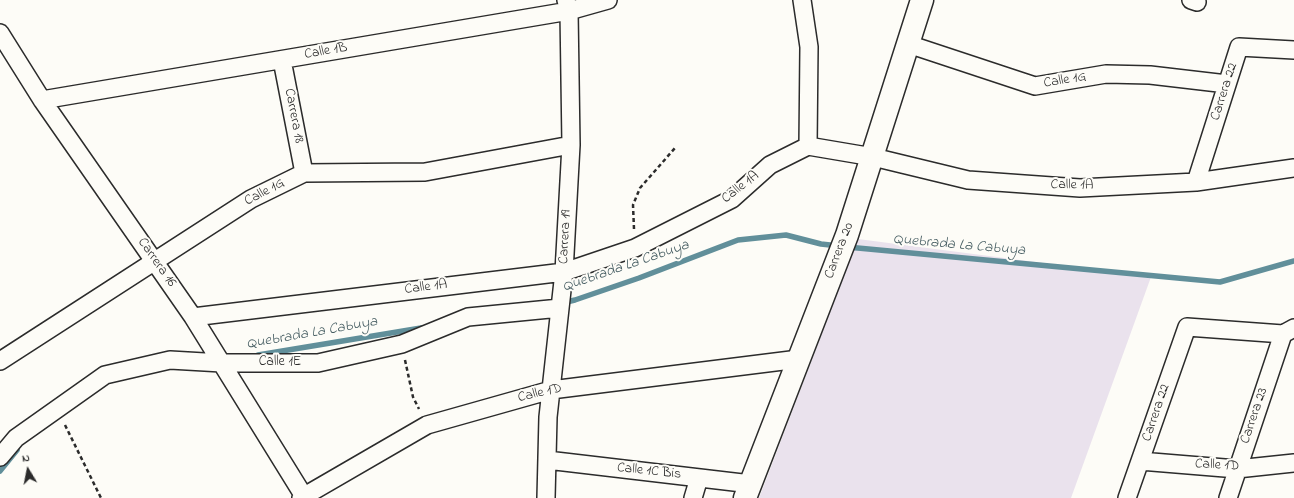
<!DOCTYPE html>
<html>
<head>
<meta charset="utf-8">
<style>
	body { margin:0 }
	#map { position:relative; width:1294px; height:498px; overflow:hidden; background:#fdfcf7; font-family:"Indie Flower",sans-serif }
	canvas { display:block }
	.north { position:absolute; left:8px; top:450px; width:40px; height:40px; -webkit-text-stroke:3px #fdfcf7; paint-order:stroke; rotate:350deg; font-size:11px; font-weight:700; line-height:16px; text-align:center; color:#2b2b2b }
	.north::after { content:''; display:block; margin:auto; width:14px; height:18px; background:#2b2b2b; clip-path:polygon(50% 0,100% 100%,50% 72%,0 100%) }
</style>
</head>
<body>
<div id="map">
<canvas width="1294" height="498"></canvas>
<div class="north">N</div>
</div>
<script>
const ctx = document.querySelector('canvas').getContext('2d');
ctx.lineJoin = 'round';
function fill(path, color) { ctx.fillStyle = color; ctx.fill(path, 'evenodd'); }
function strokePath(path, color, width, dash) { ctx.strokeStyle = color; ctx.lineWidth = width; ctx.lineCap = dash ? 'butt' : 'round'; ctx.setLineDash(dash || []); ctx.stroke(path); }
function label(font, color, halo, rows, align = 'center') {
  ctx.font = font + ' "Indie Flower",sans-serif'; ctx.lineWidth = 4; ctx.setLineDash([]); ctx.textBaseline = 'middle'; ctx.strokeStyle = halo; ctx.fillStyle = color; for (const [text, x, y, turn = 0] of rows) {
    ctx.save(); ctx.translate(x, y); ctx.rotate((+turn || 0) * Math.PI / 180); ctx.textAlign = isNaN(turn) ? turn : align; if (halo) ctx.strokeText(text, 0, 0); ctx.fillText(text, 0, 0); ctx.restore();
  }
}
fill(new Path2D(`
	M858,239l293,38 -80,221h-312z`), '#eae2ed');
strokePath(new Path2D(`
	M847,247l373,35 74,-21
	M562,303l13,-3 64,-22 99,-38 48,-5 35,9 18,2
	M258,355l163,-27
	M0,471l17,-21`), '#618f9a', 5.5);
const street = new Path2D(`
	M802,0l7,47 -1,99
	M1191,0l6,2
	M0,33l42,67 151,217 112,181
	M908,44l127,42 71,-12 44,1 77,9
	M282,60l22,113
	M42,100l527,-89 39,-11
	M1196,182l43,-135 55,3
	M193,317l371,-45 71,-24 97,-49 38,-34 38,-19 65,11 95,23 112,8 116,-6 98,-14
	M0,361l251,-162 53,-26 121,-1 146,-27
	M0,457l16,-19 89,-63 65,-15 52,3h96l84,-19 66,-27 92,-9
	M547,460l204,24
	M1140,461l97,8 57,-6
	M301,498l126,-73 124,-35 248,-31
	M546,498l2,-81 16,-145 7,-127 -2,-134 -3,-11
	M693,498l6,-20
	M1127,498l60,-171 96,7 11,-6
	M1228,498l55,-164`);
const secondary = new Path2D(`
	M745,498l102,-263 75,-235`);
strokePath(street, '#2b2b2b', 20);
strokePath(secondary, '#2b2b2b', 25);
strokePath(new Path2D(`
	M634,229l-1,-24 7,-17 35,-40
	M405,360l8,37 6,12
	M65,425l36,73`), '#2b2b2b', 2.5, [4, 3]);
strokePath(street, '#fdfcf7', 17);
strokePath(secondary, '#fdfcf7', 22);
label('14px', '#2b2b2b', '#fdfcf7', [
	["Calle 1B",326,52,-10],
	["Calle 1G",1065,81,-9],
	["Carrera 22",1225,92,-72],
	["Carrera 18",293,116,79],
	["Calle 1A",1072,186,1],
	["Calle 1A",741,188,-38],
	["Calle 1G",265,193,-28],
	["Carrera 19",566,237,-87],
	["Carrera 20",840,251,-69],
	["Carrera 16",156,263,55],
	["Calle 1A",426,288,-7],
	["Calle 1E",280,363],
	["Calle 1D",540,394,-13],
	["Carrera 22",1157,413,-71],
	["Carrera 23",1255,416,-71],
	["Calle 1D",1217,466,3],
	["Calle 1C Bis",649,472,6]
]);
label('italic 15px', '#465d62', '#fdfcf7', [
	["Quebrada La Cabuya",959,246,5],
	["Quebrada La Cabuya",626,267,-19],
	["Quebrada La Cabuya",312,334,-10]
]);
</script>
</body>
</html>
